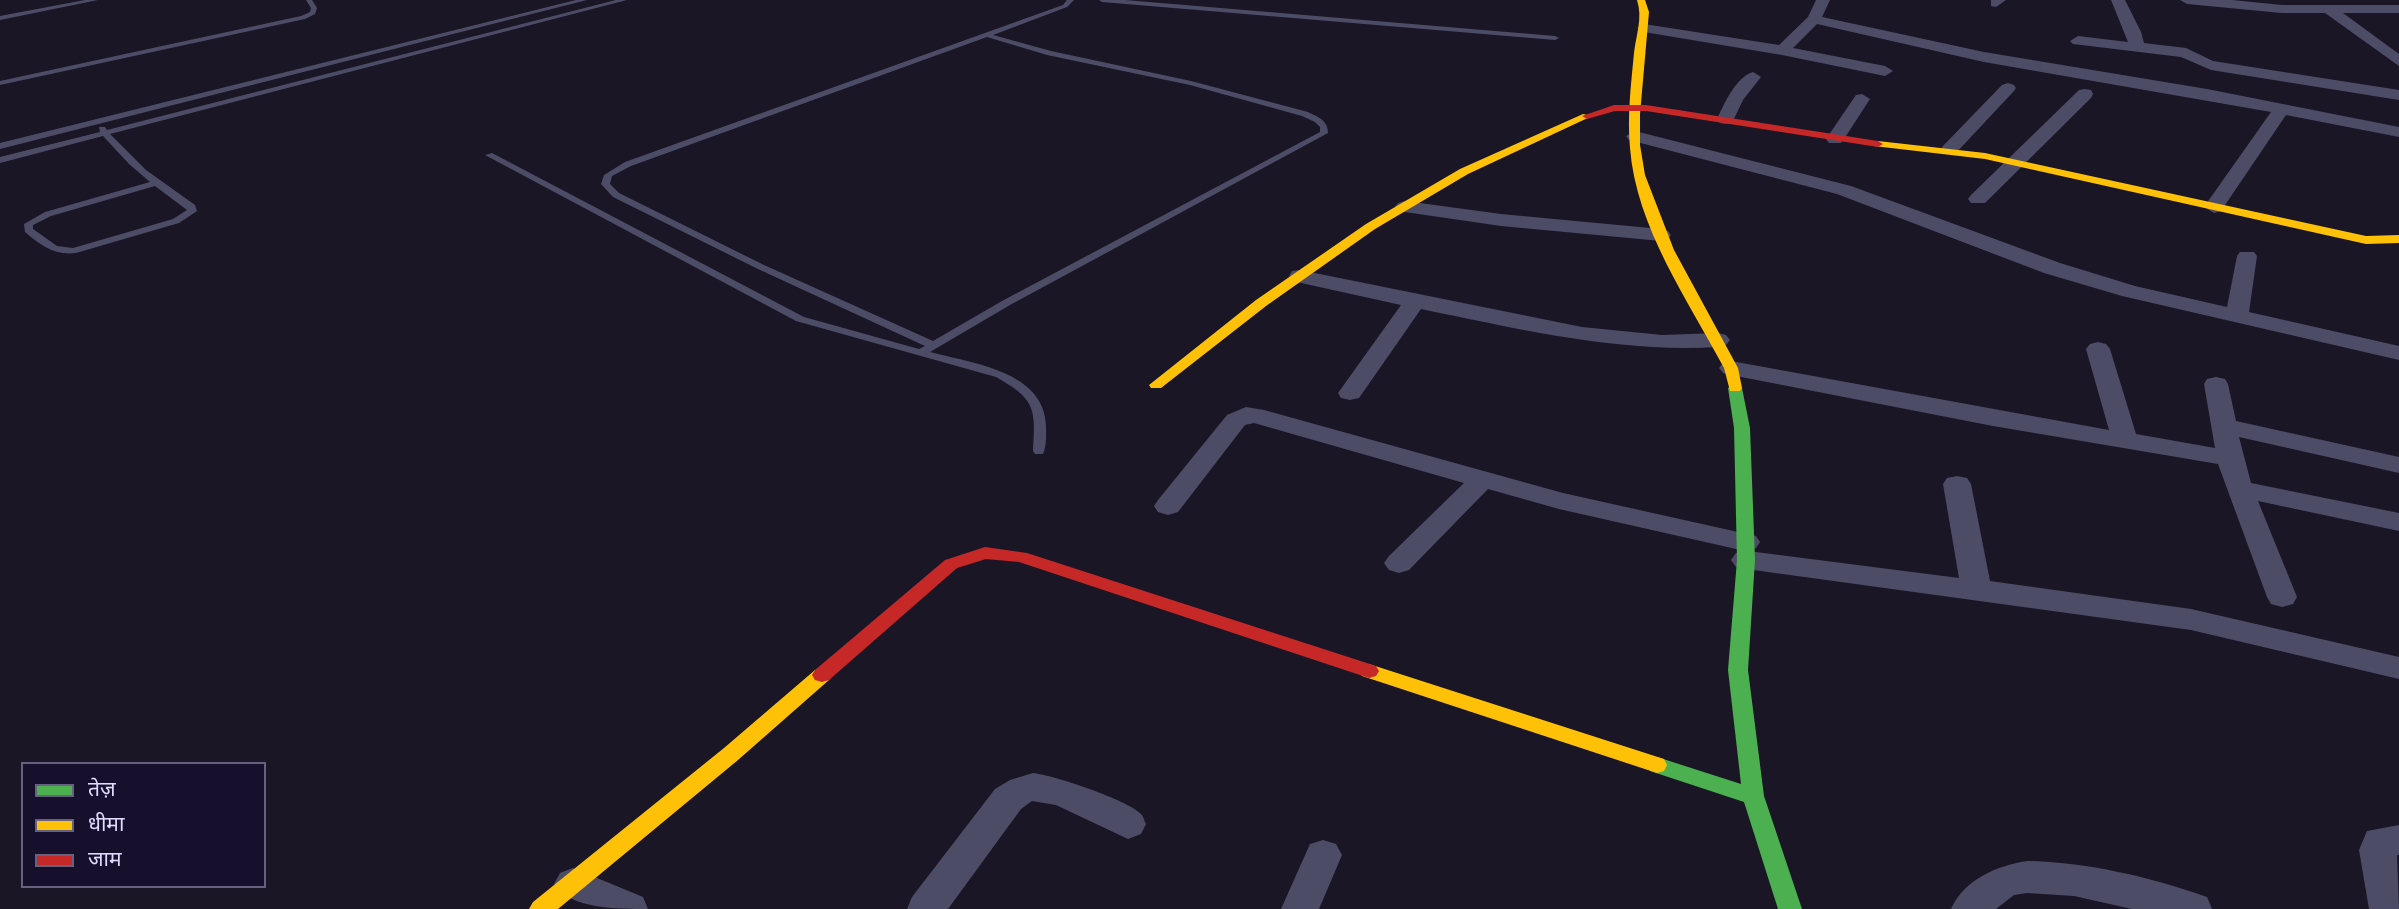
<!DOCTYPE html>
<html>
<head>
<meta charset="utf-8">
<style>
	body { margin:0 }
	#map { position:relative; width:2399px; height:909px; overflow:hidden; background:#1a1626; font-family:"Varela Round","Noto Sans Devanagari",sans-serif }
	canvas { display:block }
	.legend { position:absolute; left:21px; top:762px; width:245px; height:126px; box-sizing:border-box; background:#16102c; border:2px solid #676180; margin:0; padding:9px 12px; list-style:none; font-size:21px; color:#e0dbff }
	.legend li { display:flex; align-items:center; gap:14px; height:35px }
	.legend b { width:35px; border:2px solid #676180 }
</style>
</head>
<body>
<div id="map">
<canvas width="2399" height="909"></canvas>
<ul class="legend">
<li><b style="height:9px;background:#4caf50"></b>तेज़</li>
<li><b style="height:9px;background:#ffc107"></b>धीमा</li>
<li><b style="height:9px;background:#c62828"></b>जाम</li>
</ul>
</div>
<script>
const ctx = document.querySelector('canvas').getContext('2d');
ctx.lineJoin = 'round';
function fill(path, color) { ctx.fillStyle = color; ctx.fill(path, 'evenodd'); }
fill(new Path2D(`
	M85,0h13l-98,20v-4z
	M306,0h6l5,8 -2,6 -10,5 -305,66v-4l301,-65 9,-4 1,-4z
	M576,0h11l-587,149v-6z
	M616,0h11l-517,134 36,36 49,35 2,6 -18,12 -103,30c-21,3 -36,-8 -51,-21l-1,-8 21,-12 105,-30 -21,-18 -26,-28 -103,27v-6l100,-25 -1,-5h6l2,3zM155,186l32,24 -14,9 -100,29 -16,-2 -24,-17v-4l18,-9z
	M1067,0h7l-7,7 -74,28 58,16 140,30 117,31c10,5 20,8 20,21l-318,172 -80,47c41,11 115,19 116,74 0,9 1,19 -3,28h-8l-2,-3c3,-43 2,-52 -37,-74l-200,-56 -311,-166 7,-2 312,164 115,32 6,-3 -167,-77 -145,-72 -12,-13 3,-9 21,-13 438,-157zM987,37l60,18 143,30 112,31 13,6 5,5v5l-318,169 -69,40 -169,-76 -145,-72 -9,-9 2,-8 19,-10z
	M1099,0h26l430,36 4,2 -4,2 -453,-38z`), '#4d4c67');
fill(new Path2D(`
	M1816,0h14l-8,17 162,35 223,37 192,38v10l-113,-22 -65,96 -7,2 -10,-6 67,-95 -287,-50 -167,-38 -24,24 92,18 8,5 -8,5 -103,-21 -138,-23 -7,-4 7,-4 135,21 29,-28z
	M1991,0h15l-10,7 -5,-1z
	M2111,0h14l16,32 3,11 42,5 27,13 186,29v10l-188,-30 -30,-13 -108,-13 -3,-3 8,-5 50,6z
	M2180,0h52l50,5h117v8h-56l56,41v12l-74,-53h-43l-95,-9z
	M1753,72l8,5 -18,23 -11,23 -6,1 -6,-1 -3,-4c7,-15 19,-42 36,-47z
	M2008,83l6,2 2,3 -2,3 -59,63h-12l-3,-4 3,-4 59,-61z
	M2085,89l6,1 2,4 -2,4 -106,105h-14l-3,-4 3,-4 108,-105z
	M1862,94l8,5 -26,40 -3,4h-12l-3,-4 30,-44z
	M1635,131l216,55 209,77 75,23 92,21 10,-51 3,-4h14l3,4 -8,56 150,34v14l-277,-64 -78,-23 -207,-79 -208,-54 -3,-4z
	M1405,201l96,13 160,15 7,2 3,4 -3,4 -7,2 -160,-15 -103,-15 -3,-4 3,-4z
	M1300,270l282,57 80,8 56,-2 8,2 4,5 -4,5 -8,2c-101,6 -199,-18 -297,-38l-62,89 -9,2 -9,-2 -3,-5 63,-88 -109,-24 -3,-5 3,-5z
	M2098,342l8,2 4,5 26,85 79,14 -11,-64 3,-5 9,-2 9,2 3,5 8,37 163,36v16l-160,-36 12,46 148,30v18l-141,-30 39,96 -4,7 -11,3 -11,-3 -4,-7 -49,-133 -225,-38 -262,-51 -8,-2 -4,-5 4,-5 8,-2 378,69 -23,-81 4,-5z
	M1246,407l18,3 299,83 193,43 4,6 -4,6 -8,3 211,27 -16,-94 4,-6 10,-2 10,2 4,6 19,97 201,28 208,48v22l-208,-49 -445,-61 -10,-2 -5,-7 5,-7 9,-2 -186,-42 -71,-20 -79,81 -10,3 -10,-3 -5,-7 5,-7 75,-73 -210,-60 -9,2 -67,87 -10,3 -10,-3 -4,-6 4,-6 69,-85z
	M1033,773c20,2 95,27 108,41 3,3 3,7 5,10l-5,10 -13,5 -72,-34 -24,-4 -11,8 -73,100h-41l5,-12 83,-108 15,-9z
	M2399,825v30h-2l2,54h-30l-10,-59 8,-19z
	M1323,840l13,4 6,11 -23,54h-38l29,-65z
	M2027,861c60,1 123,16 180,36l5,12h-80l-58,-13 -47,-3 -13,2 -18,14h-45c14,-30 45,-43 76,-48z
	M573,868l70,29 5,12c-31,0 -78,0 -94,-25l6,-11z`), '#4d4c67');
fill(new Path2D(`
	M1735,384l7,4 8,40 5,132 -7,110 16,126 38,113h-24l-34,-107 -94,-31 -3,-6 3,-6 7,-2 84,27 -13,-114 9,-110 -3,-132 -6,-40z`), '#4caf50');
fill(new Path2D(`
	M1637,0h8l4,12 -9,102v31l5,30 29,75 64,118 4,20 -2,3h-10l-6,-23c-36,-68 -88,-141 -94,-220 -3,-31 1,-64 4,-95 2,-18 9,-35 3,-53z
	M1583,114l9,2 -124,58 -93,55 -109,77 -105,82h-10l-2,-3 107,-85 110,-76 94,-55z
	M1878,141l107,12 381,83 33,-1v8l-33,1 -381,-85 -111,-13 -1,-2z
	M1369,664l295,95 3,6 -3,6 -7,2 -295,-97 -3,-5 3,-5z
	M822,668l7,2 3,5 -3,5 -91,80 -180,149h-29l4,-7 191,-154 91,-78z`), '#ffc107');
fill(new Path2D(`
	M1614,105h32l232,36 5,3 -5,3 -232,-36h-31l-28,8 -5,-3z
	M985,547l42,6 349,113 3,5 -3,5 -7,2 -350,-116 -33,-3 -29,9 -128,112 -7,2 -7,-2 -3,-5 3,-5 130,-110z`), '#c62828');
</script>
</body>
</html>
